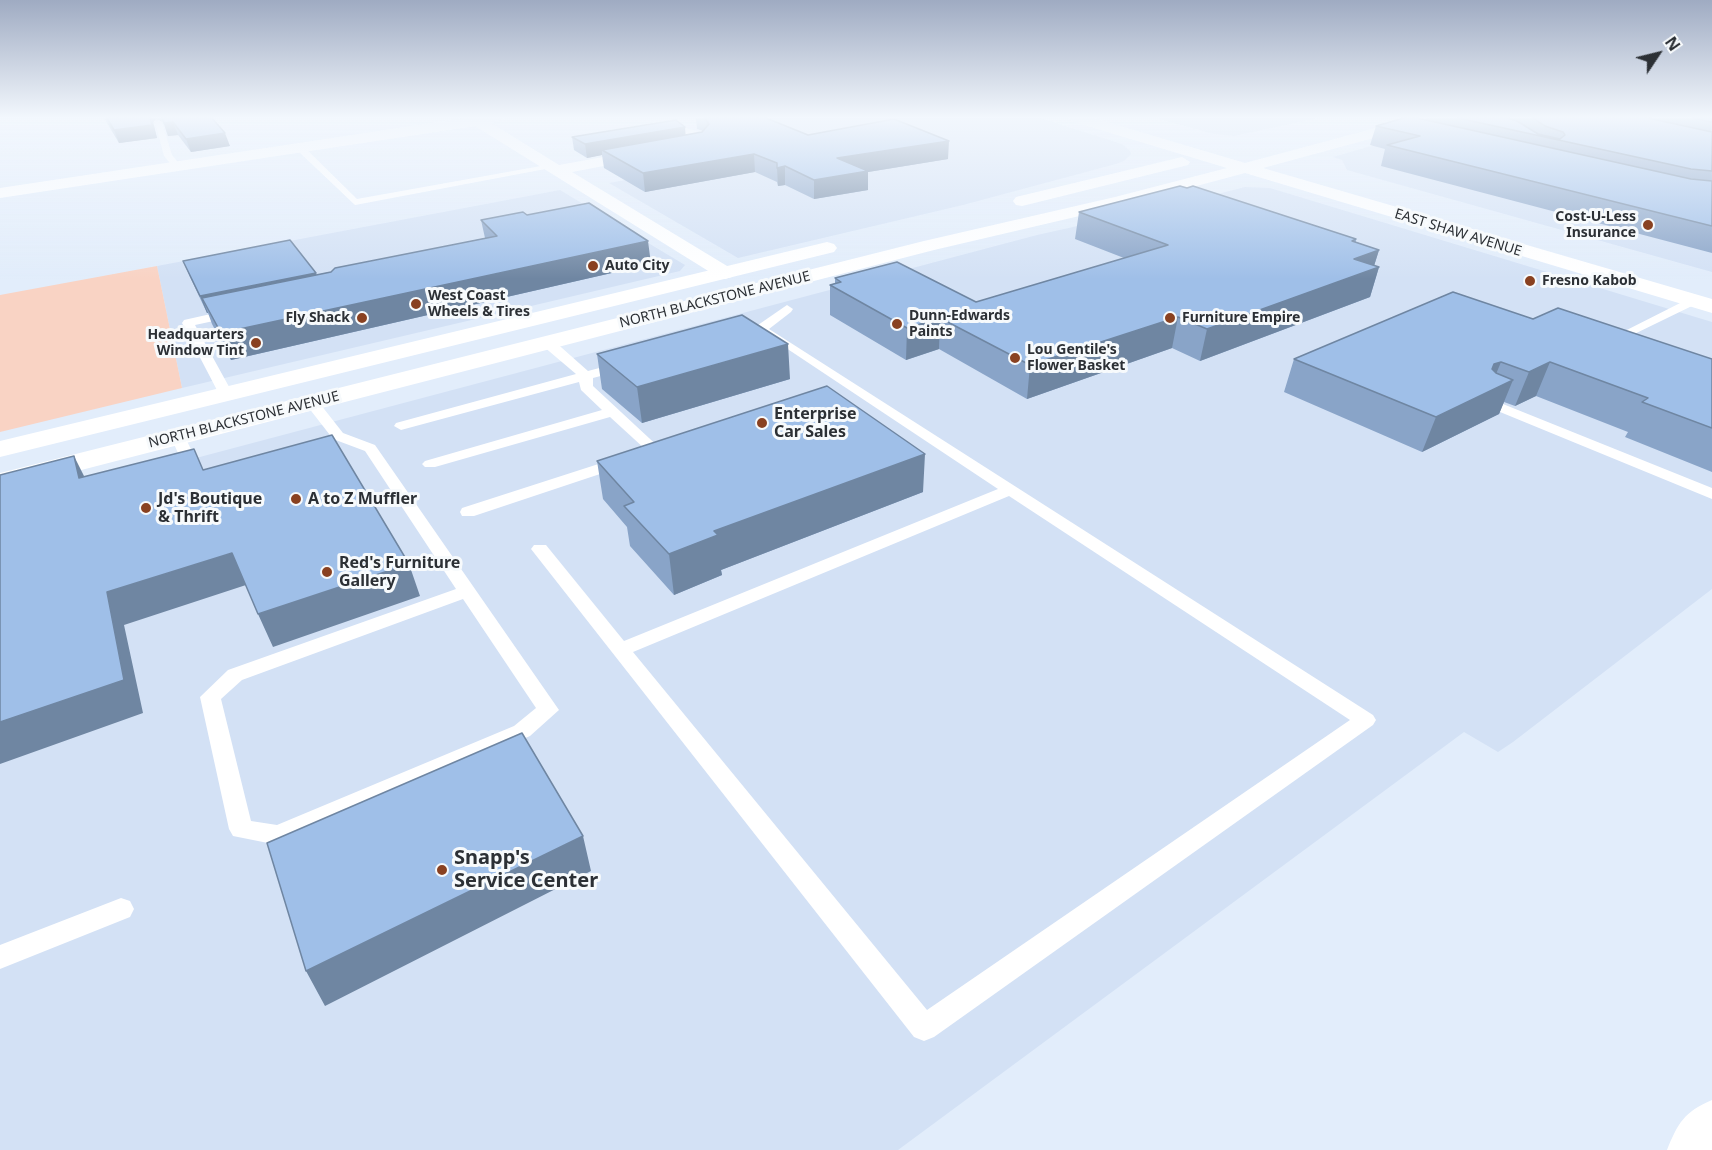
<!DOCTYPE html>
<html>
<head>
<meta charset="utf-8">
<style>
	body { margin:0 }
	#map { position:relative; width:1712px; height:1150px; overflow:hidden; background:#e2edfb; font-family:"Noto Sans",sans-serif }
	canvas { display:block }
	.north { position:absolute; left:1628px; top:24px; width:60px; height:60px; -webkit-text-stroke:4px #f7fafc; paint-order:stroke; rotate:55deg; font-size:16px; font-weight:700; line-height:24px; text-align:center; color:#2c3035 }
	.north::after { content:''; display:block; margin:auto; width:21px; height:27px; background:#2c3035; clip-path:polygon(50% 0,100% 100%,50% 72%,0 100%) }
</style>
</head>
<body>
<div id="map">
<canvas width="1712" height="1150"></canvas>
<div class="north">N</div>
</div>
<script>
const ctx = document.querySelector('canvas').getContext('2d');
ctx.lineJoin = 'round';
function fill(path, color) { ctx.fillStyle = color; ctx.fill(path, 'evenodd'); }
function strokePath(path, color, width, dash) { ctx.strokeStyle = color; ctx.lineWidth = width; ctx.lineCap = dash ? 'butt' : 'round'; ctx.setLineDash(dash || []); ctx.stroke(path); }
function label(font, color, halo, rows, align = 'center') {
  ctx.font = font + ' "Noto Sans",sans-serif'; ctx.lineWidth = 6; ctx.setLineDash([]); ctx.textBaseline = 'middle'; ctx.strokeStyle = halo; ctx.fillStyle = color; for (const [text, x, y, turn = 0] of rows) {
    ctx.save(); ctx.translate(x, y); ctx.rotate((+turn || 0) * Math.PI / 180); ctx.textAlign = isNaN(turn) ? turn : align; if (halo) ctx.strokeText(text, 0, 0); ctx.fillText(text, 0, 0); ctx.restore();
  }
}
fill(new Path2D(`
	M726,118h314l82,26 8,7 1,3 -7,7 -8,3 -153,41 -225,53 -129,-75 186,-35z
	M1156,118h163l-85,18 -21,-2z
	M1468,118h244v154l-365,-102 -5,-10 -9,-3z
	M1245,187l25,1 442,134v267l-199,153 -15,10 -34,-20 -566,418h-898v-640l1037,-275 153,-34z
	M560,190l125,75 -5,6 -498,117 -25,-122z`), '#d3e1f5');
fill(new Path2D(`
	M157,266l25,122 -182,44v-137z`), '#f9d3c4');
fill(new Path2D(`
	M155,121l7,2 10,32 10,12 -1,2h-6l-11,-13z
	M297,146h6l54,53 195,-35 4,3 -201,38 -58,-55z
	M1692,297l4,1v6l-76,37 -1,4h-10l-4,-4z
	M787,305l6,4 -2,3 -22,17 604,386 3,5 -3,5 -439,312 -10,4 -10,-4 -383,-488 3,-4h12l78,96 374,-152 -236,-157 -12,3 -6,-4 14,-6zM1009,496l341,224 -423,290 -294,-358z
	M233,309l4,1v6l-42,9 38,69 -7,4 -7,-4 -37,-71 2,-3z
	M548,339l5,1 35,31 34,-9 5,1 2,3 -2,3 -34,9v8l70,65 -3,3 -186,62h-12l-2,-4 2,-4 183,-59 -35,-32 -175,50h-10l-3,-3 3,-3 177,-51 -21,-20 -2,-8 -178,48 -7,-4 2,-3 180,-49 -33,-28 -1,-3 1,-3z
	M1488,398l224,90v11l-229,-94 -2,-3 2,-3z
	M312,399l5,1 26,33 32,12 184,265 -29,26 -252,109 -45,-9 -4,-7 -29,-132 28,-27 228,-81 -91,-138 -32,-12 -28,-36zM463,599l73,109 -22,18 -237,99 -26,-4 -30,-122 21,-19z
	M178,433l7,4 18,37 -2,3h-12l-2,-3 -16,-37z
	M121,898l9,3 4,8 -4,8 -130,52v-24z`), '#fff');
fill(new Path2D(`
	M465,118h39l-13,5 68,42 133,-24 -13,-9 7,-4 16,5 6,8 -5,6 -131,25 160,97 3,4 -3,4 -7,2 -7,-2 -243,-151 -475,72v-10z
	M1712,1100v50h-45c11,-27 17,-38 45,-50z`), '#fff');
fill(new Path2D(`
	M1069,118h24l152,45 168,-45h25l-2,3 -173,47 449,131v14l-467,-140 -127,34 -184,43 -934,241v-18l924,-232 191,-44 112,-29 -156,-47z
	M1182,157l8,5 -2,3 -166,41 -6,-1 -3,-4 3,-4z
	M827,242l7,2 3,4 -3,4 -834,205v-16z`), '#fff');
fill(new Path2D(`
	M104,118h108l18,28 -39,6 -13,-17 -10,1 -5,-14 -7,-3 -3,3 4,16 -38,5z
	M696,118h70l42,17 140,24 -80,13v18l-54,9 -29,-14 -7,1 -1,-4 -22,-10 -110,20 -41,-24 -2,-13 -15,3 -13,-8 -2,-13 114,-2 16,-3 1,-1 -6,-2z
	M1427,118h285v135l-331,-87 4,-17 -15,-4 6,-19 50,-6z
	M1079,212l277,27v3l23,8 -5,16 5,1 -9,30 -170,64 -28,-13 -145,51 -88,-50 -33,11 -76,-45v-30l5,-2v-5l141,24 148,-44 -49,-19z
	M527,215l124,49 -420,96 -19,-36 -4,-11h-1l-17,-36 -7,-16 133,12v2l169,-37 -4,-18z
	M1533,319l179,40v113l-87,-35 3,-5 -92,-36 -21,10 -11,-4 -5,12 -77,38 -138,-60 10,-33z
	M597,354l193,25 -148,44 -40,-34z
	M597,461l326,31 -202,78 1,5 -48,20 -44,-49 -3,-19 -24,-28z`), '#89a4c8');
fill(new Path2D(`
	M150,118l6,1 -3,3 4,16 -38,5 -5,-13z
	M173,122l5,13 -10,1 -4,-13z
	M685,127l1,13 -84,10v5l-15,3 -2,-14z
	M225,133l5,13 -39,6 -5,-13z
	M949,141l-1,18 -80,13v18l-54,9v-19l23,-22z
	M754,154l1,18 -110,20 -2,-19z
	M785,166v19l-7,1 -1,-18z
	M648,241l3,23 -420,96 -10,-27z
	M1379,250l-6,19 6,-2 -9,30 -170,64 7,-32 147,-70z
	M316,273l5,16 -119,9 6,15h-1l-7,-17z
	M1178,317l-6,31 -145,51 3,-34z
	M940,318l-1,31 -33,11 1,-32z
	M788,344l2,35 -148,44 -5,-36z
	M1501,362l-12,29 24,-11 -14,34 -77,38 14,-35 58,-53z
	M1550,362l-14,34 -21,10 14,-34z
	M925,454l-2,38 -202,78 1,5 -48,20 -5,-41 45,-23z
	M74,456l15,30 -10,-8z
	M232,553l14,32 -122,40 19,88 -143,51v-42l107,-130z
	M409,564l11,32 -147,51 -15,-33z
	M583,836l8,35 -266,135 -19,-35z`), '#6f86a2');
const building = new Path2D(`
	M107,118h43l2,7 -38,5z
	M162,118h50l13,15 -39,6 -13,-17 -9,1z
	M705,118h61l42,17 86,-16 55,22 -112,17 31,13 -54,9 -29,-14 -8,2v-5l-23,-9 -111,19 -41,-23 100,-18 7,-8z
	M1404,118h13l274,61 21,2v45l-325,-81 33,-9 -44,-10z
	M1458,118h49l10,3 21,13 22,5 5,-4 -2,-3 -18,-6 -12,-8h115l64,14v39l-21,-2z
	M1692,118h20v4z
	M676,120l9,7 -100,17 -13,-7z
	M1180,186l7,2 6,-2 163,53 -4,2 27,9 -25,9 25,8 -172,62 -29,-12 -148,48 -90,-47 -33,10 -77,-43 11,-3 -6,-4 62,-16 79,40 192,-57 -89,-33z
	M589,203l59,38 -427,92 -19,-35 129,-26 4,-4 162,-32 -16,-16 42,-8 4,3z
	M290,240l26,33 -116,23 -17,-35z
	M1453,292l80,27 25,-11 154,51v69l-70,-26 6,-4 -98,-36 -21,10 -28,-10 -7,2 -2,5 4,4 17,7 -77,37 -142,-58z
	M742,315l46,29 -151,43 -40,-33z
	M827,386l98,68 -211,77 4,4 -49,19 -45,-48 10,-4 -37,-41z
	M332,435l77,129 -151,50 -26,-61 -125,39 17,88 -124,42v-247l74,-19 5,22 115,-29 9,21z
	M522,733l61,103 -277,135 -39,-128z`);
fill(building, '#9fbfe8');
strokePath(building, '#6f86a2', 1.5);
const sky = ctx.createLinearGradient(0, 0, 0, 279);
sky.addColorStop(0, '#9fabc2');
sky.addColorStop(0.42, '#f2f7fd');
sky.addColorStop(1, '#f2f7fd00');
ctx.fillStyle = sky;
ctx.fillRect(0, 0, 1712, 279);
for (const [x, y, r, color] of [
	[1648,225,6,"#894121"],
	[593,266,6,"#894121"],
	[1530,281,6,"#894121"],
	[416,304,6,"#894121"],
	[362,318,6,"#894121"],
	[1170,318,6,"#894121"],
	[897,324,6,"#894121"],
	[256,343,6,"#894121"],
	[1015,358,6,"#894121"],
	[762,423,6,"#894121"],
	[296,499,6,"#894121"],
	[146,508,6,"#894121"],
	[327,572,6,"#894121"],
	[442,870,6,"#894121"]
]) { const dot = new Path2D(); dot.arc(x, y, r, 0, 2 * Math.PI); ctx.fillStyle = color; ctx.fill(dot); strokePath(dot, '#f7fafc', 2); }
label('bold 14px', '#2c3035', '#f7fafc', [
	["Cost-U-Less",1636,217,"right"],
	["Insurance",1636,233,"right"],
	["Auto City",605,266],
	["Fresno Kabob",1542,281],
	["West Coast",428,296],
	["Wheels & Tires",428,312],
	["Dunn-Edwards",909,316],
	["Paints",909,332],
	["Fly Shack",350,318,"right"],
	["Furniture Empire",1182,318],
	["Headquarters",244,335,"right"],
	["Window Tint",244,351,"right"],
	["Lou Gentile's",1027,350],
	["Flower Basket",1027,366]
], 'left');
label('14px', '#2c3035', '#f7fafc', [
	["EAST SHAW AVENUE",1458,233,17],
	["NORTH BLACKSTONE AVENUE",715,300,-14],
	["NORTH BLACKSTONE AVENUE",244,420,-14]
]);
label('bold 16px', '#2c3035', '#f7fafc', [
	["Enterprise",774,414],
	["Car Sales",774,432],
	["Jd's Boutique",158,499],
	["& Thrift",158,517],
	["A to Z Muffler",308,499],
	["Red's Furniture",339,563],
	["Gallery",339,581]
], 'left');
label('bold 20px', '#2c3035', '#f7fafc', [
	["Snapp's",454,858],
	["Service Center",454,881]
], 'left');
</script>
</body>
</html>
